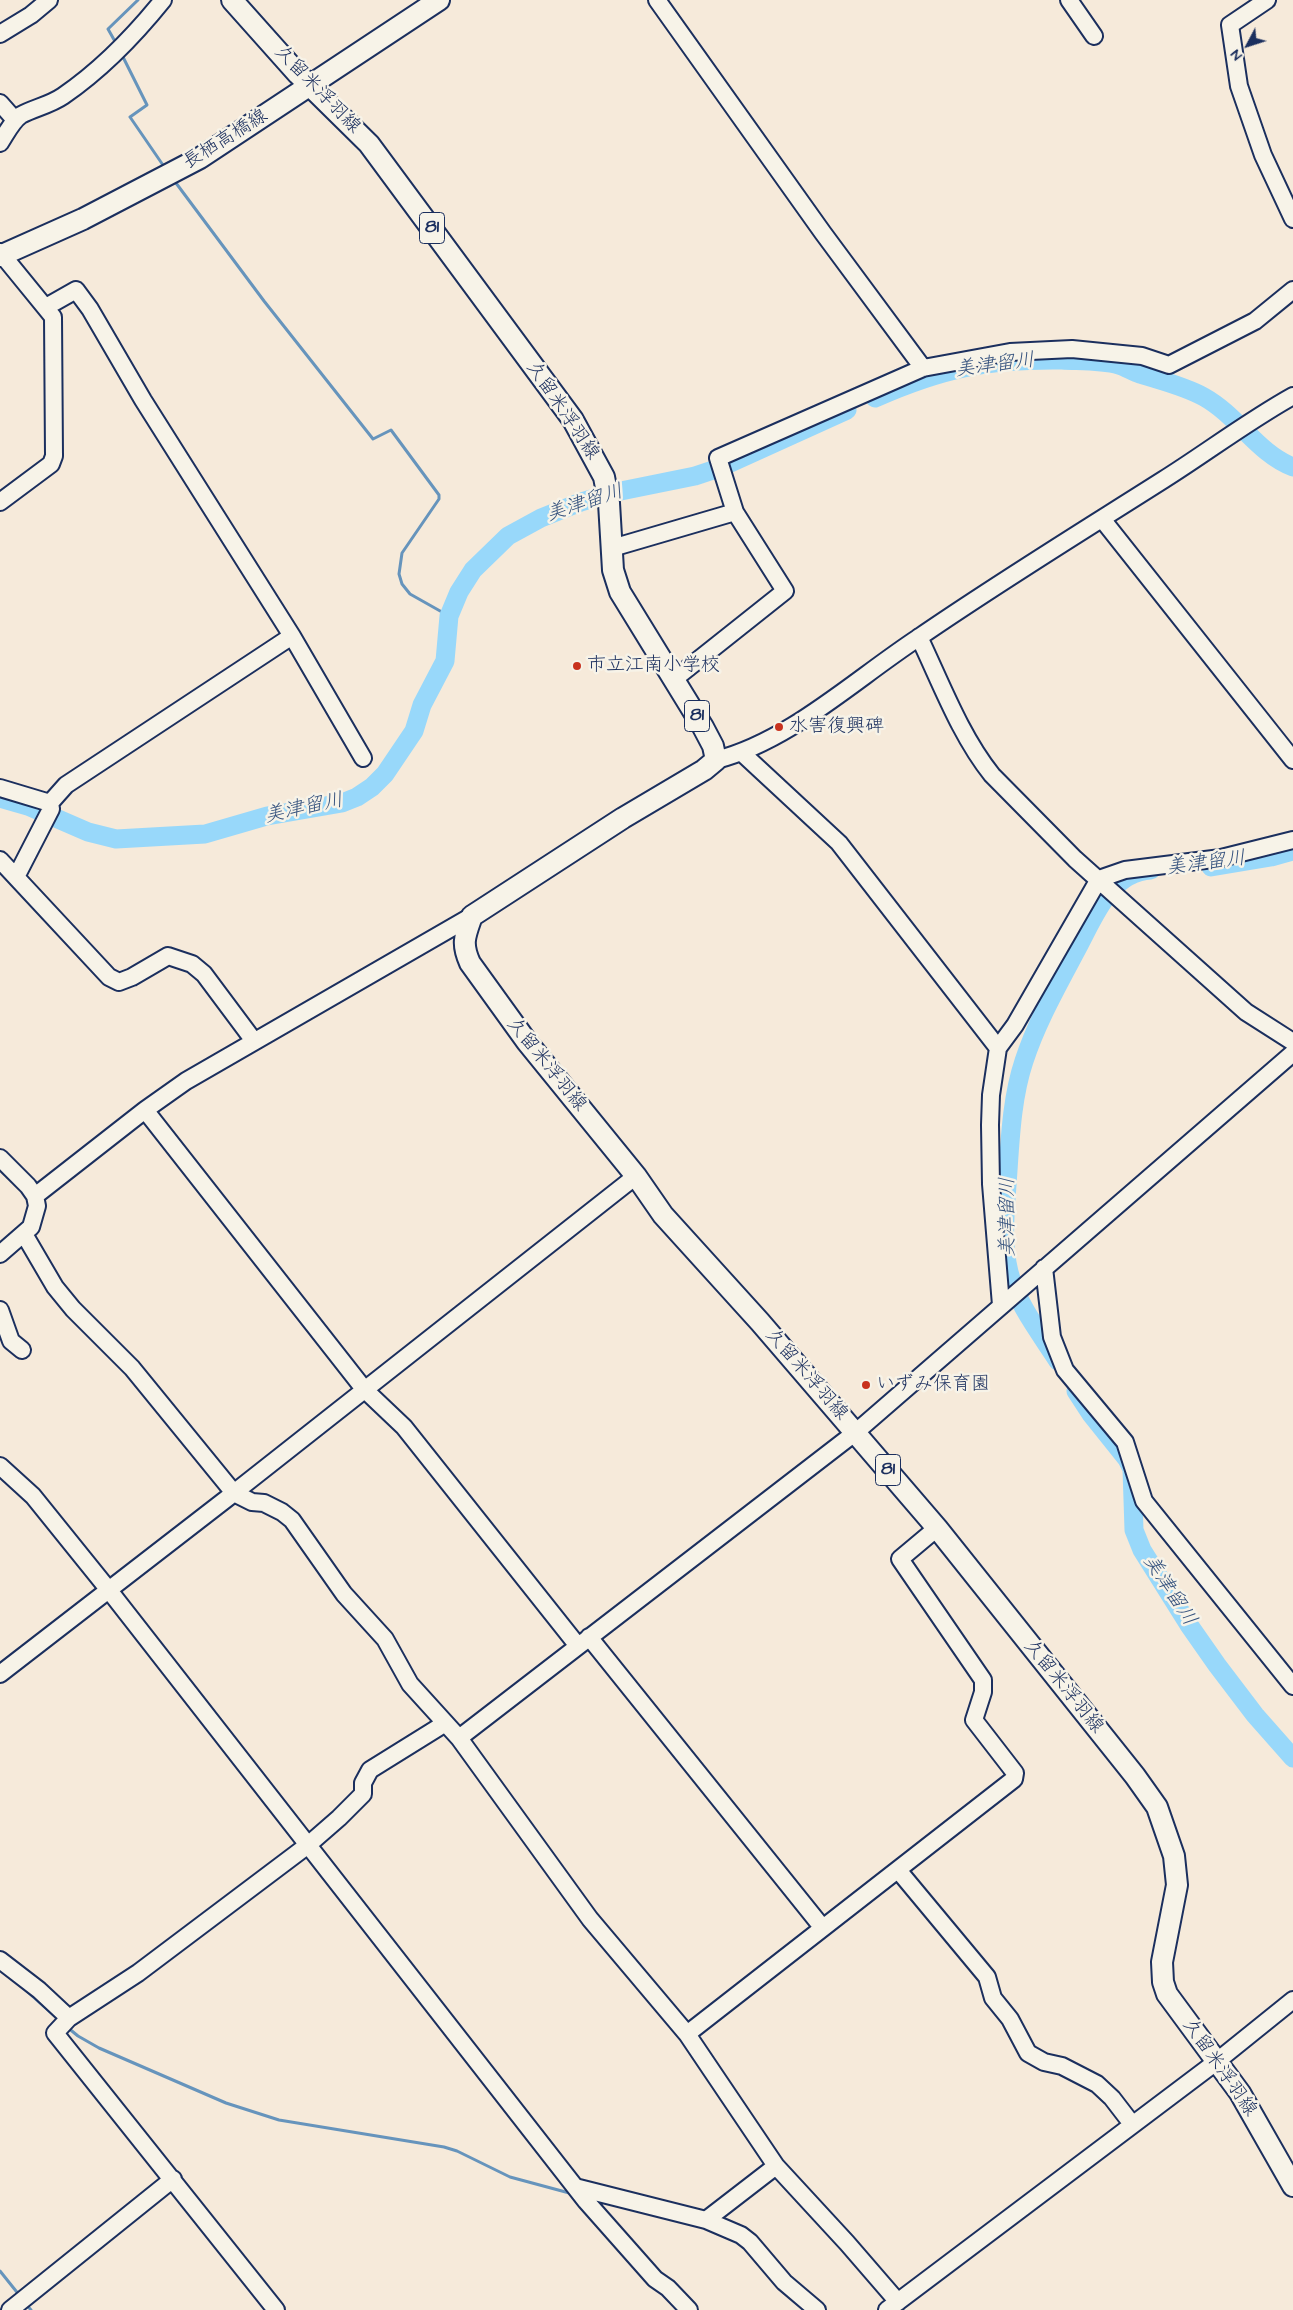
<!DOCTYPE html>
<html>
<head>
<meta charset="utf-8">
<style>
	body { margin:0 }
	#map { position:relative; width:1293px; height:2310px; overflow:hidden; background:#f6eada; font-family:"Architects Daughter",sans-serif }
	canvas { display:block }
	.north { position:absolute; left:1223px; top:20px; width:50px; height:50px; -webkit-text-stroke:4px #f7f3e8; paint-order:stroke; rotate:230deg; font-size:14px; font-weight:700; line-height:20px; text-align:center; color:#1b2f5e }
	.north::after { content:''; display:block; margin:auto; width:18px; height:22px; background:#1b2f5e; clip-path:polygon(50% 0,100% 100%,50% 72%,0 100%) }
</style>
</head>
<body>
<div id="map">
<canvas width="1293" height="2310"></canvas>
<div class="north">N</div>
</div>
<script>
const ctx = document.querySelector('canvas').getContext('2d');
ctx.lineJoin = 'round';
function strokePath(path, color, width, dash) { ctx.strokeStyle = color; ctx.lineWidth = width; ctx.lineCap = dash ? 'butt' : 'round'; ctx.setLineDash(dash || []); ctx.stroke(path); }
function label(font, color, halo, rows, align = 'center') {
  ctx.font = font + ' "Architects Daughter","Klee One",sans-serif'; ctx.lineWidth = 5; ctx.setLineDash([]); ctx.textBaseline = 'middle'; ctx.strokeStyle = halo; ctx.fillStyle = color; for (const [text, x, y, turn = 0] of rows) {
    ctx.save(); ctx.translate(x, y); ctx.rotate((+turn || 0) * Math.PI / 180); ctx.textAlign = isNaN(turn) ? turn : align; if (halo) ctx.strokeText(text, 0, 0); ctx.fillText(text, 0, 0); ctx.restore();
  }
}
strokePath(new Path2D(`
	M117,45l-9,-16 30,-29
	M122,55l25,50 -17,12 35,51
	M173,179l91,122 109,138 18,-9 48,65v4l-37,54 -3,21 3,10 8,10 39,22
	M20,1985l40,36
	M67,2027l11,9 21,12 127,55 53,17 165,27 13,4 53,26 63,17
	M0,2271l20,25
	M25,2303l6,7`), '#6694bc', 3);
strokePath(new Path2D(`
	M875,398c68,-30 113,-39 187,-38 19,1 39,0 57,5 7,2 14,7 21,9 22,7 44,12 64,23 34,19 53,56 89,70
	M0,798l28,8 60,26 28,7 89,-5 62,-18 75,-13 15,-6 15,-10 13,-13 29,-43 8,-26 23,-44 4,-45 10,-24 14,-22 35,-34 33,-18 40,-16 30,-9 84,-17 24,-8 128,-58
	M1211,867l60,-10 22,-6
	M1058,1361c-18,-28 -41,-57 -49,-89 -7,-27 -4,-60 -2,-87 3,-41 4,-85 17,-124 13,-40 35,-78 55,-116 16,-30 32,-73 72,-75
	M1076,1391l15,23 36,45 5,10 2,61 8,20 47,75 28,40 38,50 38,43`), '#98d8fa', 19);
const minor = new Path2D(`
	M657,0l166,233 100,135
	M1069,0l25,36
	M1267,0l-37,25 9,61 24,69 30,64
	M0,34l31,-19 18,-15
	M0,103l15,17
	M0,143c6,-9 12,-22 21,-28 13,-7 29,-10 42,-19 38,-26 71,-60 100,-96
	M0,252l53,65 1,139 -3,8 -51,38
	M46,307l30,-17 14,19 53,91 149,236 71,122
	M1102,519l191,241
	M612,548l123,-36
	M919,637c22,46 41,98 73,138l83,84 171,153 47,30
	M673,680l112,-89 -50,-79 -17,-54 205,-90 87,-16 62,-3 70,7 27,9 86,-44 38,-31
	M742,753l97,90 159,205
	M716,760c74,-19 138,-80 202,-122 80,-55 163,-106 245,-158 43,-27 85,-59 130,-84
	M0,788l50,15
	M50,803l16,-18 226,-149
	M0,860l109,117 10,5 13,-5 36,-21 24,8 12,10 50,67
	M16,877l35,-68 -1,-6
	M145,1110l219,279 40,38 174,219
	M0,1158l28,28 7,10 2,10 -6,21 -31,27
	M35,1196l110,-86 41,-29 286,-165
	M24,1234l31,53 18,22 59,59 102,125 18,9 12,1 18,9 10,8 52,74 41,45 25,45 49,54 131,181 97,115 89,132 71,77 51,59
	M1044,1268l8,69 13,33 60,72 19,59 149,185
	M1001,1305l-10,-121 -1,-59 1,-30 7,-47 17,-23 84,-146 26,-9 96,-12 72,-18
	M0,1310l11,31 11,9
	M0,1466l33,30 75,93 478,612 69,78 13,9 21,22
	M236,1493l4,-5 396,-312
	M589,1637l233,290
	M0,1674l234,-181
	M459,1738l397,-306 437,-379
	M898,1870l89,107 6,21 17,21 18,34 16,9 18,4 35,18 15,14 20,26
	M0,1960l39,30 30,28
	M687,2034l327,-255 1,-6 -41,-53 9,-28v-12l-83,-121 37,-31
	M575,2187l131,33 70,-54
	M706,2220l35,15 9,7 34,40 33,28
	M10,2310l163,-131
	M276,2310l-221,-277 14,-15 69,-45 170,-128 31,-27 24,-24v-11l7,-13 74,-46
	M887,2310l329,-248 77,-62`);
const major = new Path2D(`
	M232,0l66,74 71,70 204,276 31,57 5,26 4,67 7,22 83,135 10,19 3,14 -12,10 -81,48 -151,98c-7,20 -11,27 -2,47l57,79 109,134 27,39 97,107 177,206 198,248 22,31 17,49 3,29 -15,77 1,20 4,12 73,99 53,93
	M0,256l83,-37 117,-61 239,-158`);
strokePath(minor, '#1b2f5e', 20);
strokePath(major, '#1b2f5e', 24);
strokePath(minor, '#f7f3e8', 16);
strokePath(major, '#f7f3e8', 20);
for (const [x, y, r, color] of [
	[577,666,5,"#c8321e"],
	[779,727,5,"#c8321e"],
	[866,1385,5,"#c8321e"]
]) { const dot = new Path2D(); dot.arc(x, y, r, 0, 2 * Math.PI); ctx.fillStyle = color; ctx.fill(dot); strokePath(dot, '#f7f3e8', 2); }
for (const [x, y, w] of [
	[432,228,25],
	[697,716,25],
	[888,1470,25]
]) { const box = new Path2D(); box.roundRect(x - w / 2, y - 15.5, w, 31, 4); ctx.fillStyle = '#f7f3e8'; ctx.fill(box); strokePath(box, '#1b2f5e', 1); }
label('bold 18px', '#1b2f5e', null, [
	["81",432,228],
	["81",697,716],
	["81",888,1470]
]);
label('19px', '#1b2f5e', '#f7f3e8', [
	["久留米浮羽線",317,90,46],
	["長栖高橋線",226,140,-32],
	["久留米浮羽線",562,411,56],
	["久留米浮羽線",546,1065,51],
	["久留米浮羽線",806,1375,49],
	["久留米浮羽線",1063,1687,51],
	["久留米浮羽線",1219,2068,55]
]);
label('19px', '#1b2f5e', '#f7f3e8', [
	["市立江南小学校",587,666],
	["水害復興碑",789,727],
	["いずみ保育園",876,1385]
], 'left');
label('italic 20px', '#34517d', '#f7f3e8', [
	["美津留川",995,366,-7],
	["美津留川",585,504,-18],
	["美津留川",304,809,-12],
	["美津留川",1206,864,-7],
	["美津留川",1009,1217,-90],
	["美津留川",1169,1591,57]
]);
</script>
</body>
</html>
